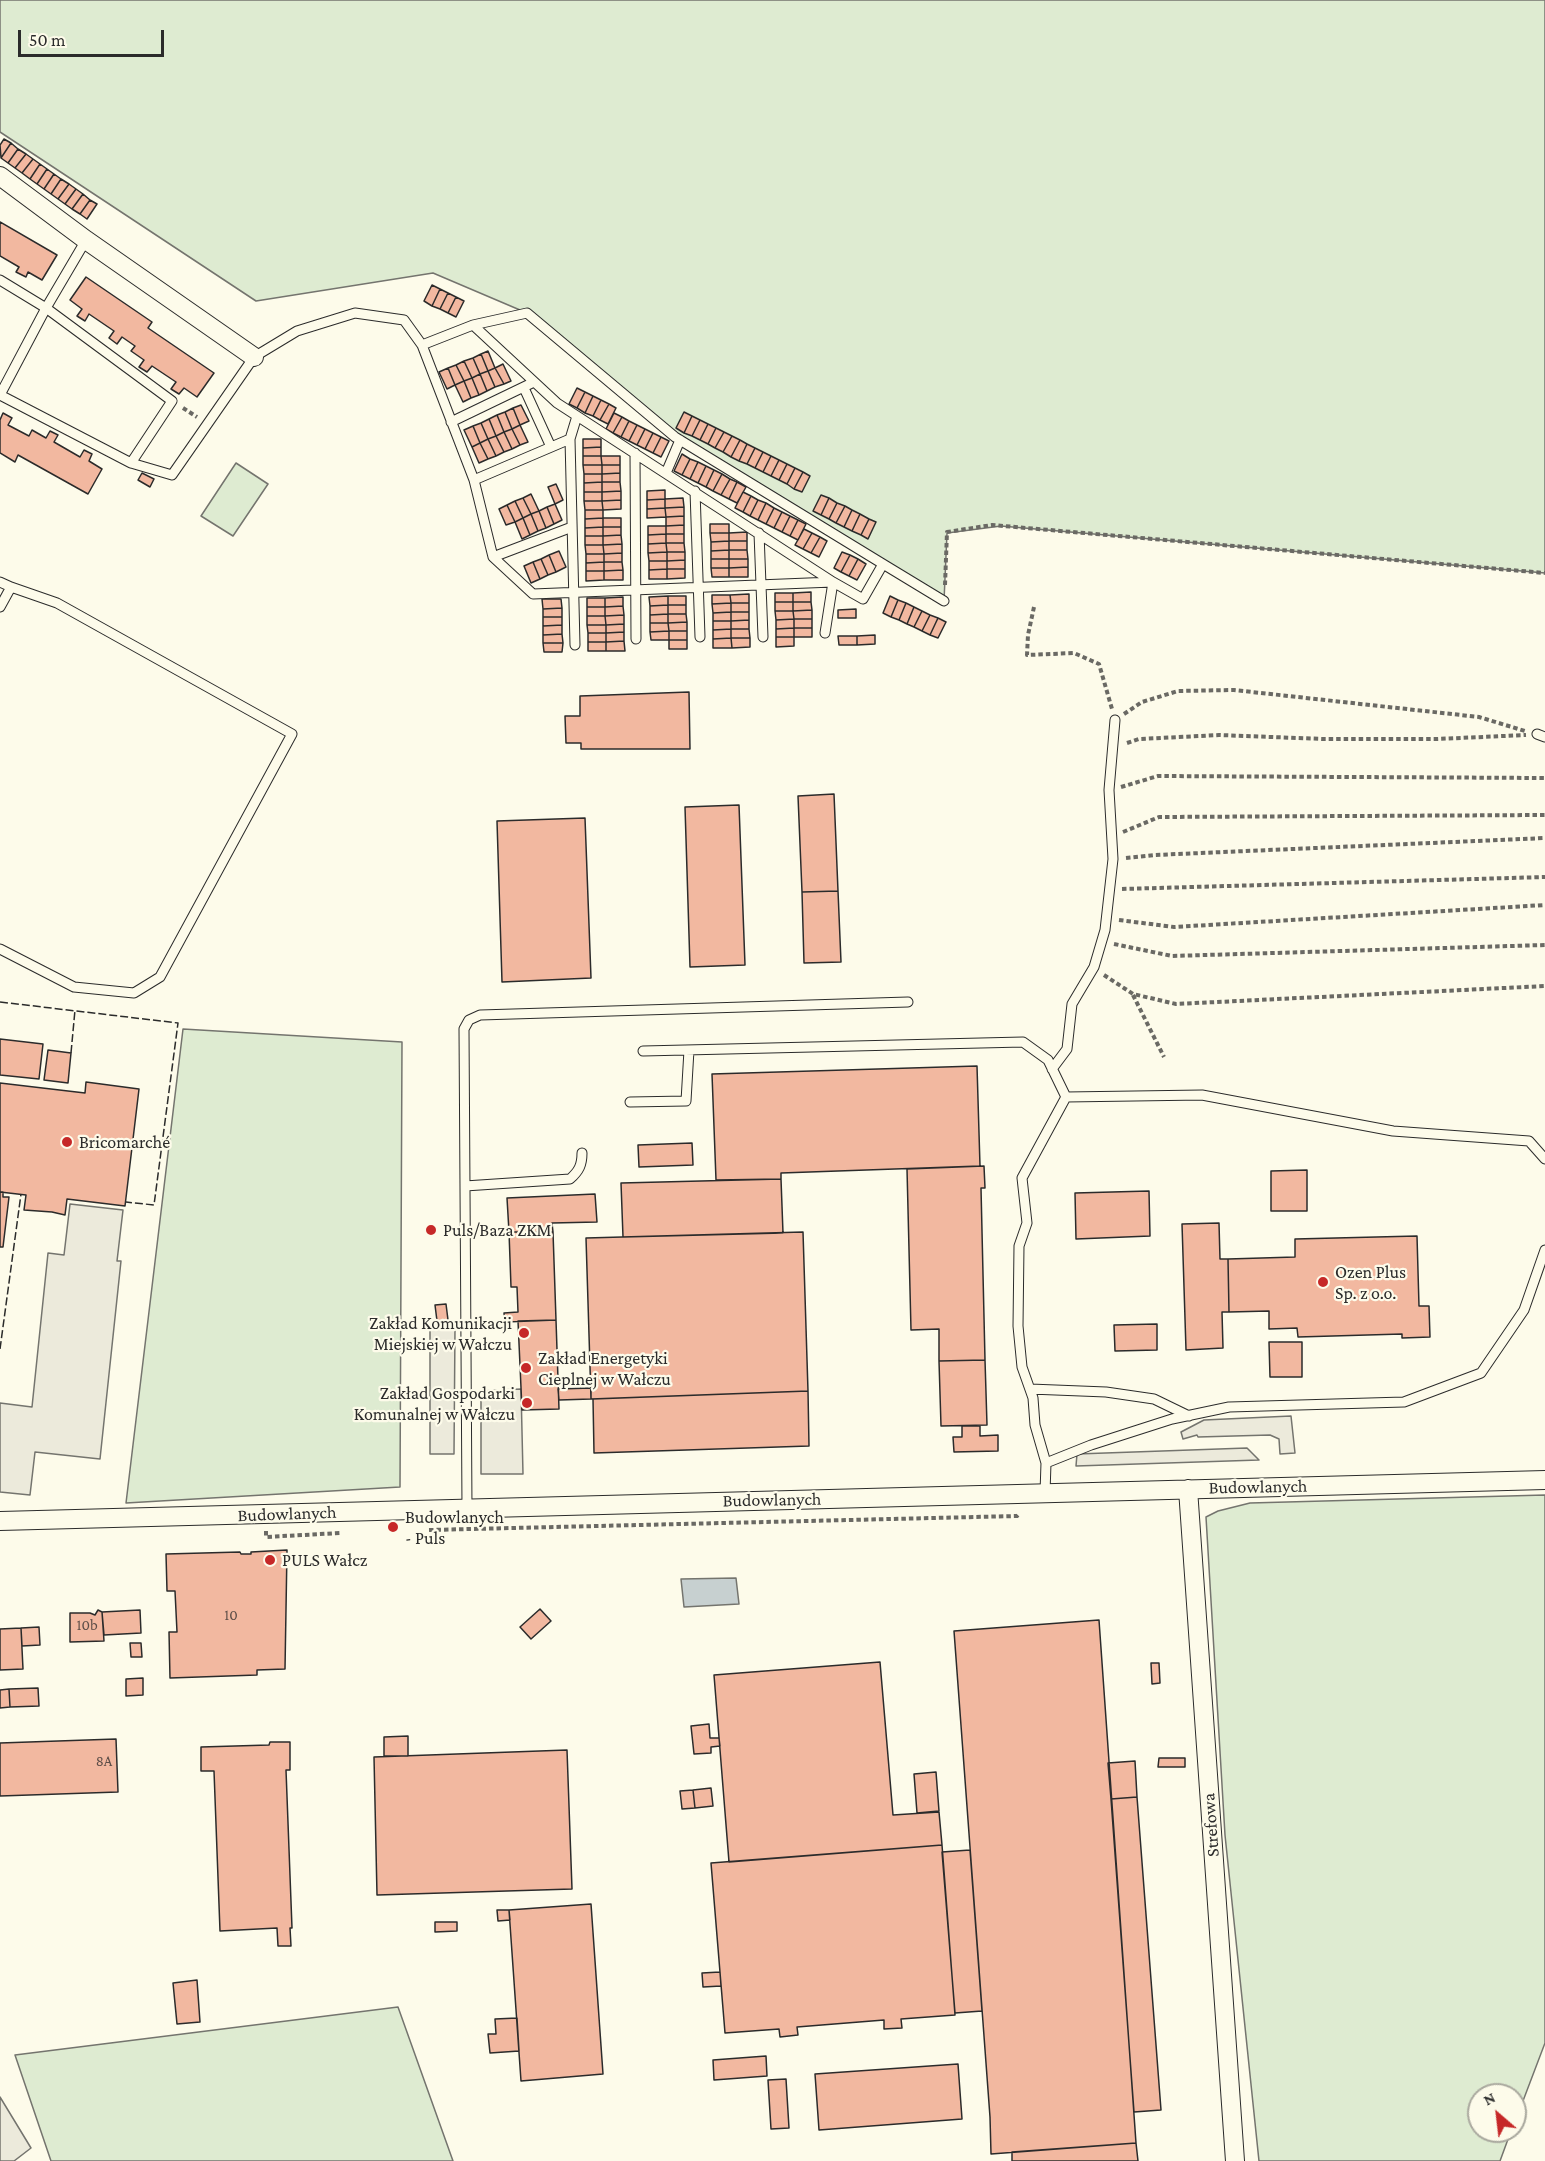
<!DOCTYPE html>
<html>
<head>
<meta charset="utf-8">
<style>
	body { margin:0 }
	#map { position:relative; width:1545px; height:2161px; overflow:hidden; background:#fdfbea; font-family:"Crimson Pro",serif }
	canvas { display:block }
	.north { position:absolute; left:1467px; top:2083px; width:60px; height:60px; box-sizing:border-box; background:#fdfbea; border:2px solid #a9a89e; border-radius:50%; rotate:332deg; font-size:16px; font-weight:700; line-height:24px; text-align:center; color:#2b2b2b }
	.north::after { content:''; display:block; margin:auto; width:21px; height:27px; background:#c62828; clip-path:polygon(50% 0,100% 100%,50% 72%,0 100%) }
	.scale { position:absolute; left:18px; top:30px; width:146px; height:27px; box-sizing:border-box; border:3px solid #2b2b2b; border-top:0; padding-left:8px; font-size:18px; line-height:21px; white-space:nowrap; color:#2b2b2b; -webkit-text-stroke:4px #fdfbea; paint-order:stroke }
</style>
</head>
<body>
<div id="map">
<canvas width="1545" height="2161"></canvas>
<div class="north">N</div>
<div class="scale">50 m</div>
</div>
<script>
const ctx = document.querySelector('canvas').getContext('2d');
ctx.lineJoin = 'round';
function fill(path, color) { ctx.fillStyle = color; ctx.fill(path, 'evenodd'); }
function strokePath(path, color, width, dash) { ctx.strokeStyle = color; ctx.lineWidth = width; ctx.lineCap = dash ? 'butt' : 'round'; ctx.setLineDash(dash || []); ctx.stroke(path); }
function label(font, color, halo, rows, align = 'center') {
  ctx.font = font + ' "Crimson Pro",serif'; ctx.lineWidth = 4.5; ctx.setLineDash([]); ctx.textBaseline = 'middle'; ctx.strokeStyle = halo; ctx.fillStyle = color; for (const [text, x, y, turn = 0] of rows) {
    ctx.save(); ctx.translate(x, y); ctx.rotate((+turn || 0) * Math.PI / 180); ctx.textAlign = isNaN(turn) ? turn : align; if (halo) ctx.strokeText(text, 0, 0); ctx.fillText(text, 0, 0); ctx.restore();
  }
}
const green = new Path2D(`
	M0,0h1545v573l-544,-47 -54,7 -3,68 -264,-161 -153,-127 -94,-40 -177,28 -256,-169z
	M236,463l32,21 -35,52 -32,-20z
	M183,1029l219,13 -2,445 -274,16z
	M1545,1495v548l-30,79v-27h-36v36h32l-11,30h-241l-34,-326 -19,-318 12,-6 32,-8z
	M398,2007l55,154h-402l-36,-106z`);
fill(green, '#deebd1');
strokePath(green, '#74746e', 1.5);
const parking = new Path2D(`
	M70,1204l53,6 -6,51h4l-21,198 -65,-7 -5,43 -30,-3v-89l32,4 16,-154 16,2z
	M430,1328h25l-1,126h-24z
	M521,1389l2,85h-42v-83z
	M1291,1416l4,37 -15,1 -1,-15 -9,-4 -72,2 -1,-2 -14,4 -2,-7 23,-12z
	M1247,1448l12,12 -183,6 1,-12z
	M0,2097l31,51 -17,13h-14z`);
fill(parking, '#eceadb');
strokePath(parking, '#74746e', 1.5);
const water = new Path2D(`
	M736,1578l3,26 -55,3 -3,-28z`);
fill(water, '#c7d0d0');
strokePath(water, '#74746e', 1.5);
const building = new Path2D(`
	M4,139l7,4 -10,15 -1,-13z
	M11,143l7,6 -10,14 -7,-5z
	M18,149l8,5 -11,14 -7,-5z
	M26,154l7,5 -11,14 -7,-5z
	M33,159l7,5 -10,15 -8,-6z
	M40,164l7,5 -10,15 -7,-5z
	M47,169l7,5 -10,15 -7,-5z
	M54,174l7,5 -10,15 -7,-5z
	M61,179l8,5 -11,15 -7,-5z
	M69,184l7,5 -11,15 -7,-5z
	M76,189l7,5 -11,15 -7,-5z
	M83,194l7,6 -10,14 -8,-5z
	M90,200l7,4 -10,15 -7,-5z
	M0,222l57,33 -15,25 -14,-8 -2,5 -10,-5 3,-5 -19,-11z
	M86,277l66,45 -4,6 66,45 -17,24 -13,-9 -5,6 -8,-5 5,-7 -24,-16 -5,6 -8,-5 5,-7 -13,-9 4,-5 -13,-9 -5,7 -8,-6 5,-7 -25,-17 -4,7 -8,-5 5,-7 -12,-9z
	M432,285l8,4 -8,17 -8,-5z
	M440,289l8,4 -8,16 -8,-3z
	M448,293l8,4 -8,16 -8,-4z
	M456,297l8,4 -8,16 -8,-4z
	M488,351l7,17 -7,3 -7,-17z
	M481,354l7,17 -8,3 -7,-16z
	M473,358l7,16 -8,4 -8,-17z
	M464,361l8,17 -8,3 -8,-16z
	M503,364l8,17 -7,3 -9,-16z
	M456,365l8,16 -9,4 -7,-17z
	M448,368l7,17 -8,4 -8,-17z
	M495,368l9,16 -9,3 -7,-16z
	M488,371l7,16 -8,4 -7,-17z
	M480,374l7,17 -8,4 -7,-17z
	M472,378l7,17 -8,3 -7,-17z
	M464,381l7,17 -8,4 -8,-17z
	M577,388l8,4 -8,16 -8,-4z
	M585,392l8,4 -8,17 -8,-5z
	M593,396l8,4 -8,16 -8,-3z
	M601,400l8,4 -9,16 -7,-4z
	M609,404l7,4 -8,16 -8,-4z
	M521,405l8,16 -9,4 -7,-17z
	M513,408l7,17 -8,4 -7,-17z
	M505,412l7,17 -8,3 -7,-17z
	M684,412l8,4 -8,17 -8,-5z
	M3,413l9,5 -4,7 21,11 3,-6 14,8 4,-7 8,4 -4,7 26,15 4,-7 8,4 -3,7 13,8 -14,25 -70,-39 -3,7 -15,-9v-33z
	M614,413l8,4 -9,16 -7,-4z
	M497,415l7,17 -8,4 -7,-17z
	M692,416l8,4 -8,16 -8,-3z
	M622,417l7,4 -8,16 -8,-4z
	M489,419l7,17 -8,3 -7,-16z
	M700,420l8,4 -8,16 -8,-4z
	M629,421l8,4 -8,16 -8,-4z
	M481,423l7,16 -8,4 -7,-17z
	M708,424l8,4 -8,16 -8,-4z
	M520,425l8,17 -8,3 -8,-16z
	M637,425l8,4 -8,16 -8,-4z
	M473,426l7,17 -8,4 -8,-17z
	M716,428l8,4 -9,16 -7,-4z
	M512,429l8,16 -8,4 -8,-17z
	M645,429l8,4 -8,16 -8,-4z
	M504,432l8,17 -8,3 -8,-16z
	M724,432l8,4 -9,16 -8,-4z
	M653,433l8,4 -8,16 -8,-4z
	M496,436l8,16 -8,4 -8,-17z
	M732,436l8,4 -9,17 -8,-5z
	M661,437l8,4 -8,16 -8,-4z
	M488,439l8,17 -8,3 -8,-16z
	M583,439h18v8l-18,1z
	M740,440l7,4 -8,17 -8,-4z
	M480,443l8,16 -9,4 -7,-16z
	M747,444l8,4 -8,16 -8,-3z
	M601,447v9h-18v-8z
	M755,448l8,4 -8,16 -8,-4z
	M763,452l8,4 -8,16 -8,-4z
	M682,454l8,5 -8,16 -8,-4z
	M583,456h18l1,9h-19z
	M601,456h19v9h-18z
	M771,456l8,4 -8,16 -8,-4z
	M690,459l8,3 -8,17 -8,-4z
	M779,460l8,4 -8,16 -8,-4z
	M698,462l8,4 -8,17 -8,-4z
	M787,464l8,4 -8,16 -8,-4z
	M583,465h19v9h-18z
	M602,465h18v8l-18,1z
	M706,466l8,4 -8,17 -8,-4z
	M795,468l8,4 -9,17 -7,-5z
	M714,470l8,4 -9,17 -7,-4z
	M803,472l7,4 -8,16 -8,-3z
	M142,473l12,6 -4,8 -12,-7z
	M620,473v9h-18v-8z
	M584,474h18v8l-18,1z
	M722,474l8,5 -9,16 -8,-4z
	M730,479l7,3 -8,17 -8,-4z
	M602,482h18l1,9 -19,1z
	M602,482v10h-18v-9z
	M737,482l9,5 -9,16 -8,-4z
	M556,484l7,16 -8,4 -7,-17z
	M665,490v9l-18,1v-9z
	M621,491v9l-19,1v-9z
	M584,492h18v9h-18z
	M743,492l8,4 -8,16 -8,-4z
	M531,494l8,17 -8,3 -8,-16z
	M821,495l8,3 -8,17 -8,-4z
	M751,496l7,4 -8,16 -7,-4z
	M523,498l8,16 -8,4 -8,-17z
	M683,498l1,9 -19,1v-9z
	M829,498l8,5 -8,16 -8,-4z
	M665,499v9l-18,1v-9z
	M621,500v9l-18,1 -1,-9z
	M758,500l8,3 -8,17 -8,-4z
	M515,501l8,17 -8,4 -8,-17z
	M584,501h18l1,9h-18z
	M766,503l8,5 -8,16 -8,-4z
	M837,503l8,3 -9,17 -7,-4z
	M555,504l7,16 -8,4 -7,-17z
	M507,505l8,17 -9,3 -7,-16z
	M845,506l7,4 -8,17 -8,-4z
	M547,507l7,17 -8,4 -7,-17z
	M684,507v9l-18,1 -1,-9z
	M665,508l1,9 -19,1v-9z
	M774,508l8,4 -8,16 -8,-4z
	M585,510h18v8l-18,1z
	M852,510l8,4 -8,17 -8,-4z
	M539,511l7,17 -8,3 -7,-17z
	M782,512l8,4 -8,16 -8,-4z
	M531,514l7,17 -8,4 -7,-17z
	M860,514l9,5 -8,16 -9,-4z
	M684,516v9l-18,1v-9z
	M790,516l8,4 -8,16 -8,-4z
	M523,518l7,17 -8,4 -7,-17z
	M603,518h18v9h-18z
	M603,518v9l-18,1v-9z
	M869,519l7,3 -8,17 -7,-4z
	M798,520l8,4 -8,16 -8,-4z
	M710,524h19v9h-19z
	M684,525v9h-18v-8z
	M648,526h18v8l-18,1z
	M603,527h18v8l-18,1z
	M603,527v9h-18v-8z
	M804,529l8,4 -9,16 -8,-4z
	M747,532v9h-18v-8z
	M710,533h19v8l-18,1z
	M812,533l8,4 -9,16 -8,-4z
	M666,534v9l-18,1v-9z
	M666,534h18v9h-18z
	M621,535l1,9 -19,1v-9z
	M585,536h18v9h-18z
	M820,537l7,4 -8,16 -8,-4z
	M729,541v9l-18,1v-9z
	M729,541h18v9h-18z
	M666,543h18l1,9h-18z
	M666,543l1,9 -19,1v-9z
	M622,544v9l-18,1 -1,-9z
	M585,545h18l1,9h-18z
	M729,550v9h-18v-8z
	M729,550h18l1,9h-19z
	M559,551l7,16 -10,5 -7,-17z
	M667,552v9h-18l-1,-8z
	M667,552h18v8l-18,1z
	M842,552l8,3 -9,17 -7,-4z
	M622,553v9h-18v-8z
	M586,554h18v8l-18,1z
	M549,555l7,17 -8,3 -7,-16z
	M850,555l8,4 -9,17 -8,-4z
	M541,559l7,16 -8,4 -7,-17z
	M711,559h18v9h-18z
	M729,559h19v8l-19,1z
	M858,559l8,5 -9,16 -8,-4z
	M685,560v9h-18v-8z
	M649,561h18v8l-18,1z
	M533,562l7,17 -9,4 -7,-17z
	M604,562v9h-18v-8z
	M604,562h18l1,8 -19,1z
	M748,567v10h-19v-9z
	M711,568h18v9h-17z
	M667,569v10h-18v-9z
	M667,569h18v9l-18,1z
	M623,570v10h-19v-9z
	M586,571h18v9l-18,1z
	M811,592v10h-18v-9z
	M775,593h18v9h-18z
	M749,594v9h-18l-1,-8z
	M712,595h18l1,8 -19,1z
	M668,596v9l-18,1 -1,-9z
	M668,596h18v9h-18z
	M890,596l8,4 -7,17 -8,-4z
	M623,597v9l-18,1v-9z
	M587,598h18v9h-18z
	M542,599h19l1,9 -19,1z
	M898,600l8,3 -7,17 -8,-3z
	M775,602h18v9h-18z
	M793,602h18l1,8 -19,1z
	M731,603h18v9h-18z
	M731,603v9l-18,1 -1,-9z
	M906,603l8,4 -7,17 -8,-4z
	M668,605v9l-18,1v-9z
	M668,605h18v9h-18z
	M623,606l1,9 -19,1v-9z
	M587,607h18v9h-18z
	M914,607l8,4 -8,16 -7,-3z
	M562,608v9h-19v-8z
	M856,609v9h-18v-8z
	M812,610v9h-18l-1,-8z
	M775,611h18l1,8 -18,1z
	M922,611l8,4 -8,16 -8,-4z
	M731,612h18v8l-18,1z
	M731,612v9h-18v-8z
	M668,614h18l1,8 -19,1z
	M668,614v9h-18v-8z
	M624,615v9l-18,1 -1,-9z
	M930,615l8,3 -8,17 -8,-4z
	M587,616h18l1,9h-19z
	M543,617h19v8l-19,1z
	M938,618l8,4 -8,16 -8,-3z
	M794,619v9l-18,1v-9z
	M794,619h18v9h-18z
	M749,620v9h-18v-8z
	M713,621h18v8l-18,1z
	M687,622v9h-18l-1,-8z
	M650,623h18l1,8 -19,1z
	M624,624v8l-18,1v-8z
	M562,625v9l-19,1v-9z
	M587,625h19v8h-18z
	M794,628v9h-18v-8z
	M794,628h18v9h-18z
	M731,629v9l-18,1v-9z
	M731,629h18l1,9h-19z
	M669,631v9h-18l-1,-8z
	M669,631h18v9h-18z
	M624,632v9l-18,1v-9z
	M588,633h18v9h-18z
	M562,634l1,9h-20v-8z
	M875,635v9l-18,1v-9z
	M838,636h19v9h-18z
	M776,637h18v9l-18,1z
	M731,638h19v9l-18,1z
	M731,638l1,10h-19v-9z
	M669,640h18v9h-18z
	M624,641l1,10h-19v-9z
	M588,642h18v9h-18z
	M543,643h20l-1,9h-18z
	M689,692l1,57h-109v-6h-15l-1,-27h15v-20z
	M834,794l4,97 -36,1 -4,-96z
	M739,805l6,160 -55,2 -5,-160z
	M585,818l6,160 -89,4 -5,-161z
	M838,891l3,71 -37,1 -2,-71z
	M0,1039l43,5 -4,35 -39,-4z
	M48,1050l23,3 -3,30 -24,-3z
	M977,1066l3,100 -199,7v6l-65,1 -4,-106z
	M86,1082l53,7 -14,117 -58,-7 -2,16 -13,-3 -28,-2 2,-15 -26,-3v-109l85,10z
	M692,1143l1,22 -54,2 -1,-22z
	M984,1166l1,22h-4l4,172 -46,1v-32l-28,1 -4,-161z
	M1307,1170v41h-36v-40z
	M781,1179l2,54 -160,4 -2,-54z
	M1149,1191l1,45 -74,3 -1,-46z
	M0,1192h3v5h6l-6,50h-3z
	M595,1194l2,28 -45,1 1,9h-44l-2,-34z
	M1219,1223l1,36h8l1,53h-7l1,36 -37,2 -4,-126z
	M509,1232h44l3,88 -51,2 -1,-9 14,-1 -1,-25h-6z
	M803,1232l5,159 -217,8 -5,-161z
	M1417,1236l2,70h10l1,31 -28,1v-4l-104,3 -1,-9 -28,1v-18l-40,1 -1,-53 67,-2v-18z
	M446,1304l2,16 -11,1 -2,-16z
	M556,1320l3,89 -37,1 -4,-89z
	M1157,1324v26l-42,1 -1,-26z
	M1269,1342h33v35h-32z
	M985,1360l2,65 -46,1 -2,-65z
	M591,1388v11l-32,1 -1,-11z
	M808,1391l1,55 -215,7 -1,-54z
	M962,1426h18v10l18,-1v16l-44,1 -1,-15h9z
	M287,1550l-2,119 -28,1v5l-87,3 -1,-46h8l-2,-41h-8l-1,-37 74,-2 1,2h10v-2z
	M540,1609l11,12 -20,18 -11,-12z
	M98,1610l4,2 2,29 -34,1v-29h20l5,2z
	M140,1610l1,23 -37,2 -2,-23z
	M1099,1620l37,523 -145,11 -1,-37 -36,-486z
	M39,1627l1,18 -18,1 -1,-18z
	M21,1628l2,41 -23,1v-41z
	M130,1643h11l1,14h-11z
	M880,1662l13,153 46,-3 3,33 -213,17 -15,-187z
	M1151,1663h8l1,20 -8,1z
	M143,1678v17l-17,1v-17z
	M38,1688l1,18 -29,1 -1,-18z
	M9,1689l1,18 -10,1v-18z
	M709,1724l1,14h9l1,8 -9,1v6l-17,1 -3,-28z
	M408,1736v20h-24v-19z
	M116,1739l2,53 -118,4v-53z
	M270,1742h20v28h-4l6,158h-2l1,18h-13l-1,-18 -57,3 -6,-160h-13v-24l68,-2z
	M567,1750l5,139 -195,6 -3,-138z
	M1159,1758h26v9h-27z
	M1135,1761l2,36 -26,2 -3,-36z
	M936,1772l3,39 -22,2 -3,-39z
	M711,1788l2,18 -18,2 -2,-18z
	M693,1790l2,18 -13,1 -2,-18z
	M1137,1797l24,313 -27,2 -23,-313z
	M942,1845l13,170 -54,4 1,9 -18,1v-9l-87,7 1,8 -18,2 -1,-8 -54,4 -14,-170z
	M970,1850l12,161 -27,2 -13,-161z
	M591,1904l12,170 -82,7 -12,-171z
	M497,1910h12l1,10 -12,1z
	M435,1922h22v9l-22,1z
	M720,1972l1,14 -18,1 -1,-14z
	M197,1980l3,42 -23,2 -4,-41z
	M517,2018l2,33 -29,2 -2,-19h8l-1,-15z
	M766,2056l1,20 -53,4 -1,-20z
	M958,2064l4,55 -143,11 -4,-56z
	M786,2079l3,49 -18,1 -3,-49z
	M1136,2143l2,18h-126v-9z`);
fill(building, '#f2b8a0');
strokePath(building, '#2b2b2b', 1.5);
const service = new Path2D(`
	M0,280l46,28 126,93 -41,62 -131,-68
	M473,325l54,-12 148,124 208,127
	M422,345l51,-20 84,78 276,179 -8,51
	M524,388l27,59
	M0,395l46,-87 40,-68
	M451,422l83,-40
	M570,439l7,-23
	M635,453l1,186
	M131,463l41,12 82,-118 43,-26 58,-18 49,7 18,25 52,135 19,77 40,37 300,-12 30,17 20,-35 61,37
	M666,473l14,-33
	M474,480l96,-41 5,206
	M695,491l5,146
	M759,533l4,104
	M493,557l79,-30
	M0,582l11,5 -11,20
	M1537,734l8,3
	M0,949l74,38 60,6 26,-16 132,-243 -235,-131 -46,-16
	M643,1051l380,-9 25,18 18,37
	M1052,1069l15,-20 5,-45 22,-37 11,-37 8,-71 -4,-69 6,-70
	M1066,1097l136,-2 191,36 136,10 16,18
	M630,1102l56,-1 3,-51
	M465,1186l105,-7c9,-8 12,-14 12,-26
	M1030,1389l76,3 48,7 35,17
	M1046,1463l45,-18 81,-26 57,-12 175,-5 77,-29 43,-63 21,-60
	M1045,1493l1,-30 -11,-38 -2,-27 -11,-31 -4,-41 1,-80 8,-23 -5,-45 44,-81
	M467,1508l-3,-479 5,-9 11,-5 428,-13`);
const minor = new Path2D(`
	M0,176l86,64 168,117
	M1188,1489l47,672
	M0,1521l1545,-41`);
strokePath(service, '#2b2b2b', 11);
strokePath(minor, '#2b2b2b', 20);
strokePath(new Path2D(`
	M183,408l14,9
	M945,585l2,-53 45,-7 553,48
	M1034,607l-6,28 -1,20 47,-2 25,11 13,45
	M1124,714l18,-12 36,-11 56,-1 245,27 46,14
	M1127,743l12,-4 80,-4 105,4h113l89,-4
	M1121,787l37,-11 387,2
	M1123,832l36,-15 386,-2
	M1126,858l29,-3 390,-17
	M1122,889l423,-12
	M1119,920l55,7 371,-22
	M1114,944l58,12 373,-11
	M1104,975l29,19 43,10 369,-18
	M1133,995l31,62
	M429,1530l588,-14 3,-3
	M266,1531v6l74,-4`), '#6a6964', 4, [4.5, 3]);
strokePath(service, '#fdfbea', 9);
strokePath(minor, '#fdfbea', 18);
strokePath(new Path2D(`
	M0,1002l178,21 -24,182 -28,-3
	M71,1053l4,-43
	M0,1349l21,-155`), '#2b2b2b', 1.5, [8, 3]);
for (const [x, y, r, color] of [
	[67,1142,6,"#c62828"],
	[431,1230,6,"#c62828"],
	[1323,1282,6,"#c62828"],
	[524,1333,6,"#c62828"],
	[526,1368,6,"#c62828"],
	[527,1403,6,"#c62828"],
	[393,1527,6,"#c62828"],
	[270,1560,6,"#c62828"]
]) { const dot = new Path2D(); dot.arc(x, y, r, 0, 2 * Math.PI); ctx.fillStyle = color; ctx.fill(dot); strokePath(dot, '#fdfbea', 2); }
label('15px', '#5d4e48', null, [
	["10",231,1615],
	["10b",87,1625],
	["8A",104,1761]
]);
label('18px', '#2b2b2b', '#fdfbea', [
	["Bricomarché",79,1142],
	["Puls/Baza ZKM",443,1230],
	["Ozen Plus",1335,1272],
	["Sp. z o.o.",1335,1293],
	["Zakład Komunikacji",512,1323,"right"],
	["Miejskiej w Wałczu",512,1344,"right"],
	["Zakład Energetyki",538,1358],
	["Cieplnej w Wałczu",538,1379],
	["Zakład Gospodarki",515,1393,"right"],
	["Komunalnej w Wałczu",515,1414,"right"],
	["Budowlanych",405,1517],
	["- Puls",405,1538],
	["PULS Wałcz",282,1560]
], 'left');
label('18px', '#2b2b2b', '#fdfbea', [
	["Budowlanych",1258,1487,-1],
	["Budowlanych",772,1500,-1],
	["Budowlanych",287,1514,-2],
	["Strefowa",1211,1825,-94]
]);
</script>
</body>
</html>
